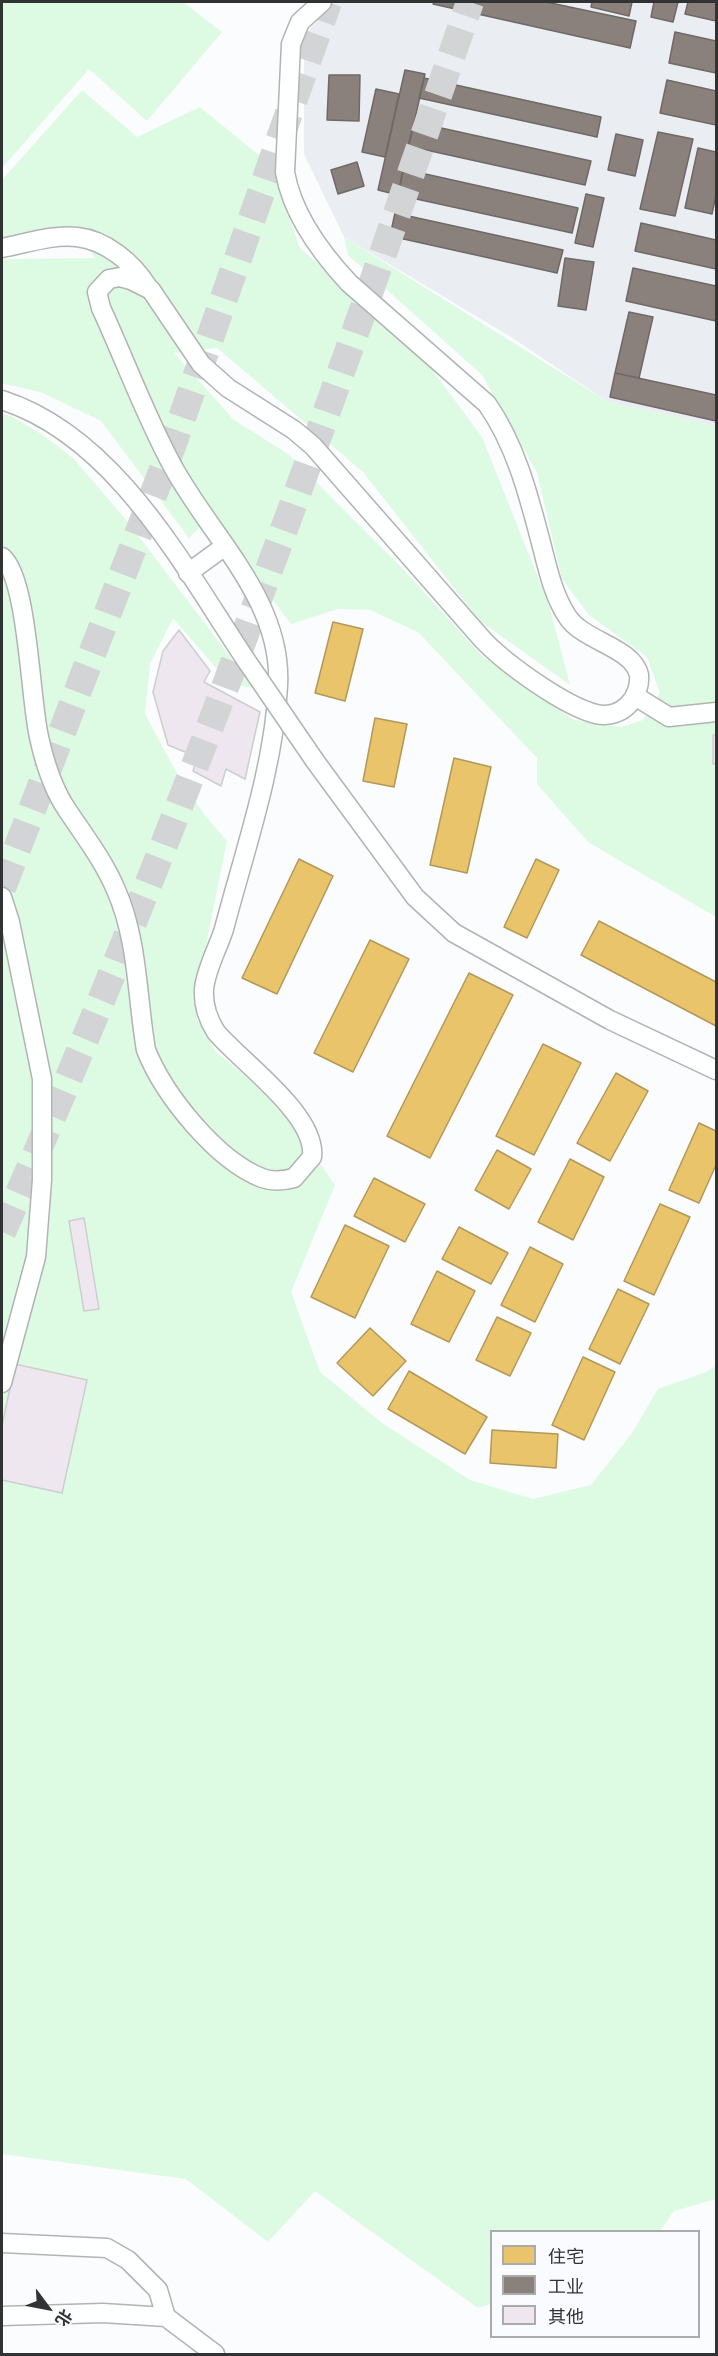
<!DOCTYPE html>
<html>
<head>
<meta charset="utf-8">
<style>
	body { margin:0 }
	#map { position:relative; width:718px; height:2356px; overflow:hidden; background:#fbfcfd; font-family:"Space Grotesk","Noto Sans SC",sans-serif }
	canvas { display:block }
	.frame { position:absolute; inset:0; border:3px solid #313233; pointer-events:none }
	.legend { position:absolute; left:490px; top:2230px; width:210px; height:108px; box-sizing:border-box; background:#fafbfe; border:2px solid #aaabad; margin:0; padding:8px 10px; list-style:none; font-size:18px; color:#313233 }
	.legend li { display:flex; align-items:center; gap:12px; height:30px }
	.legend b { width:30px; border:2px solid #aaabad }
	.north { position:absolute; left:18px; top:2278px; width:60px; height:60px; -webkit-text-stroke:4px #fafbfe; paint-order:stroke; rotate:122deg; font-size:16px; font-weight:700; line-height:24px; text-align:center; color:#313233 }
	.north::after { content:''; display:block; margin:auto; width:21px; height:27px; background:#313233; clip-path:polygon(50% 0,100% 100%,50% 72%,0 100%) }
</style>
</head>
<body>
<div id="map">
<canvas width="718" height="2356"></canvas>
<div class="frame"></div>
<ul class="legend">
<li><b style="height:16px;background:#e9c46a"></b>住宅</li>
<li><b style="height:16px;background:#8a817c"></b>工业</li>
<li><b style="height:16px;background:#efe7ef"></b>其他</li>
</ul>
<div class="north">北</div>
</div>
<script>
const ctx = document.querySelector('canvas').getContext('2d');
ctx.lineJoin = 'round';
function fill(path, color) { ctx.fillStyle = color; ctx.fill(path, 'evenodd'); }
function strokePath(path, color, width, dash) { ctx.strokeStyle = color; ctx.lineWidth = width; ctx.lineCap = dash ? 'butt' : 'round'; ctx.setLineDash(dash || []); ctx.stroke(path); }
fill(new Path2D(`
	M332,2h384v424l-108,-24 -97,-65 -167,-100 -40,-83v-117z`), '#eaedf2');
fill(new Path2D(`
	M2,2h181l39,30 -75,89 -58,-52 -87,99z
	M82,90l55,47 63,-30 72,59 28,82 119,104 63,85 67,168 21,80 -90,-64 -117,-149 -146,-124 -43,5 60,67 54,34 115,115 80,88 91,63 48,7 21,-7 17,-27 -13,-36 -58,-42 -27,-36 -25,-106 -55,-98 -134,-120 -4,-18 264,165 108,24v491l-128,-75 -51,-58v-26l-119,-126 -48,-22 -32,-1 -47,15 -81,-107 -21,21 -88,-117 -58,-28 -41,-10v-124l93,-1 -21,-29 -72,10v-59z
	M2,414l9,2 32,19 31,24 53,62 127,167 -24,-4 -57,-66 -23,46 -5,50 30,56 28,43 24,28 -31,153v23l20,35 36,29 34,34 49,70 -44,107 29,80 62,51 88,57 63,19 58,-14 41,-52 26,-44 48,-17 10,-6v833l-42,12 -14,20 -168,1 -1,72 -13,4 -163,-117 -47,51 -82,-63 -184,-25z`), '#ddfae3');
const homes = new Path2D(`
	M333,622l30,7 -18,72 -30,-8z
	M375,718l32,6 -13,63 -31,-6z
	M454,758l37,9 -24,106 -37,-8z
	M299,859l34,17 -56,118 -35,-16z
	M536,859l23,11 -32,68 -23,-11z
	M599,921l117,61v44l-135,-71z
	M370,940l39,19 -56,113 -39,-19z
	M469,973l44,22 -83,163 -43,-22z
	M543,1044l38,19 -47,92 -38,-19z
	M616,1073l32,18 -38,70 -33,-18z
	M699,1123l17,8v34l-17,38 -30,-13z
	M497,1150l34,19 -22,40 -34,-19z
	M570,1159l34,18 -31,63 -35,-18z
	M374,1178l51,26 -20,38 -51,-26z
	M660,1204l30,13 -36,78 -30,-14z
	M345,1225l44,21 -34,72 -44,-21z
	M459,1227l49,26 -17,31 -49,-25z
	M530,1247l33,17 -28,58 -34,-17z
	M437,1271l38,20 -26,51 -38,-18z
	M618,1289l31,15 -29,60 -31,-15z
	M497,1317l34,16 -21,43 -34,-16z
	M370,1328l36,33 -33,35 -36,-33z
	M583,1357l32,15 -31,68 -32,-15z
	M409,1371l78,46 -22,37 -77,-45z
	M492,1430l66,4 -2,34 -66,-5z`);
fill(homes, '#e9c46a');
strokePath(homes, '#b2985a', 1.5);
const industry = new Path2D(`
	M434,2h112l90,19 -6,27 -197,-44z
	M592,2h40l-3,14 -38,-9z
	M654,2h24l-5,20 -22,-5z
	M688,2h28v19l-31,-7z
	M675,32l41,9v32l-47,-10z
	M405,70l20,4 -27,121 -20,-5z
	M329,75h31l-1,46 -32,-1z
	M424,78l177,39 -4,20 -178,-39z
	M667,80l49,11v34l-56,-12z
	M376,89l23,5 -14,63 -23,-5z
	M414,122l177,39 -6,24 -177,-39z
	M658,132l35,7 -18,77 -35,-7z
	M616,134l27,6 -8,36 -27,-6z
	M698,148l18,4v43l-4,19 -27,-6z
	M357,162l7,24 -26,8 -7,-24z
	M403,169l175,39 -6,25 -174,-38z
	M586,194l18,4 -11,49 -18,-4z
	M395,213l168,37 -6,23 -167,-37z
	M641,223l75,17v29l-81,-18z
	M565,258l29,4 -8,48 -28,-4z
	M633,268l83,18v35l-90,-20z
	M629,312l24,5 -14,61 -24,-5z
	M615,373l101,22v26l-106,-24z`);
fill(industry, '#8a817c');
strokePath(industry, '#6f6966', 1.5);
const building = new Path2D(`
	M179,630l31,41 -6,11 56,30 -15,67 -19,-10 -5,17 -28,-15 4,-14 -29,-12 -15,-53 10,-41z
	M713,735h3v29h-3z
	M84,1218l15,91 -15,2 -15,-90z
	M15,1364l72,16 -25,113 -60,-13v-54z`);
fill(building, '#efe7ef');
strokePath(building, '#cdcece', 1.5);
strokePath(new Path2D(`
	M2,888l170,-442 156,-444
	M2,1232c178,-401 326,-815 468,-1230`), '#d3d4d5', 28, [28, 14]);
const street = new Path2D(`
	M2,248c22,-4 51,-14 75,-11 29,3 56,26 71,50
	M2,400c115,37 182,168 246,263
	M2,557c26,21 28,142 37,180 5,23 12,47 25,68 18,28 39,54 52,85 22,49 21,108 30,160 18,45 70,110 116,128 11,4 21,3 32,0l18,-21c5,-42 -71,-95 -96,-125 -9,-14 -13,-27 -12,-43 2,-20 14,-41 20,-60 21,-80 50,-161 54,-243 5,-86 -68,-150 -106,-221 -27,-50 -47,-105 -71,-157l-4,-16 12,-13 11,-2 11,3 20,10 50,74 27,24 66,42 19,16 170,194c23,24 81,66 113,74 12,3 25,-1 33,-10 7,-7 11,-19 10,-29 -6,-28 -57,-34 -72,-59 -15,-23 -20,-51 -27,-77 -12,-46 -25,-95 -53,-135l-138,-121c-28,-30 -57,-70 -64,-111l6,-128 9,-22 22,-20
	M188,573l37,-27
	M635,696l34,21 47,-5
	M315,761l100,136 39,36 156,87 106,50
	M2,897l8,25 32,157v101l-6,77 -34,126
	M2,2243l105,5 21,12 30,30 8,27
	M2,2316l101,-3 63,4
	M166,2317l49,37`);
strokePath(street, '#b3b3b4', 21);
strokePath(street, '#feffff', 18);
const streetBridge = new Path2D(`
	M248,663l67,98`);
strokePath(streetBridge, '#b3b3b4', 21, []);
strokePath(streetBridge, '#feffff', 18);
</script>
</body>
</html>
